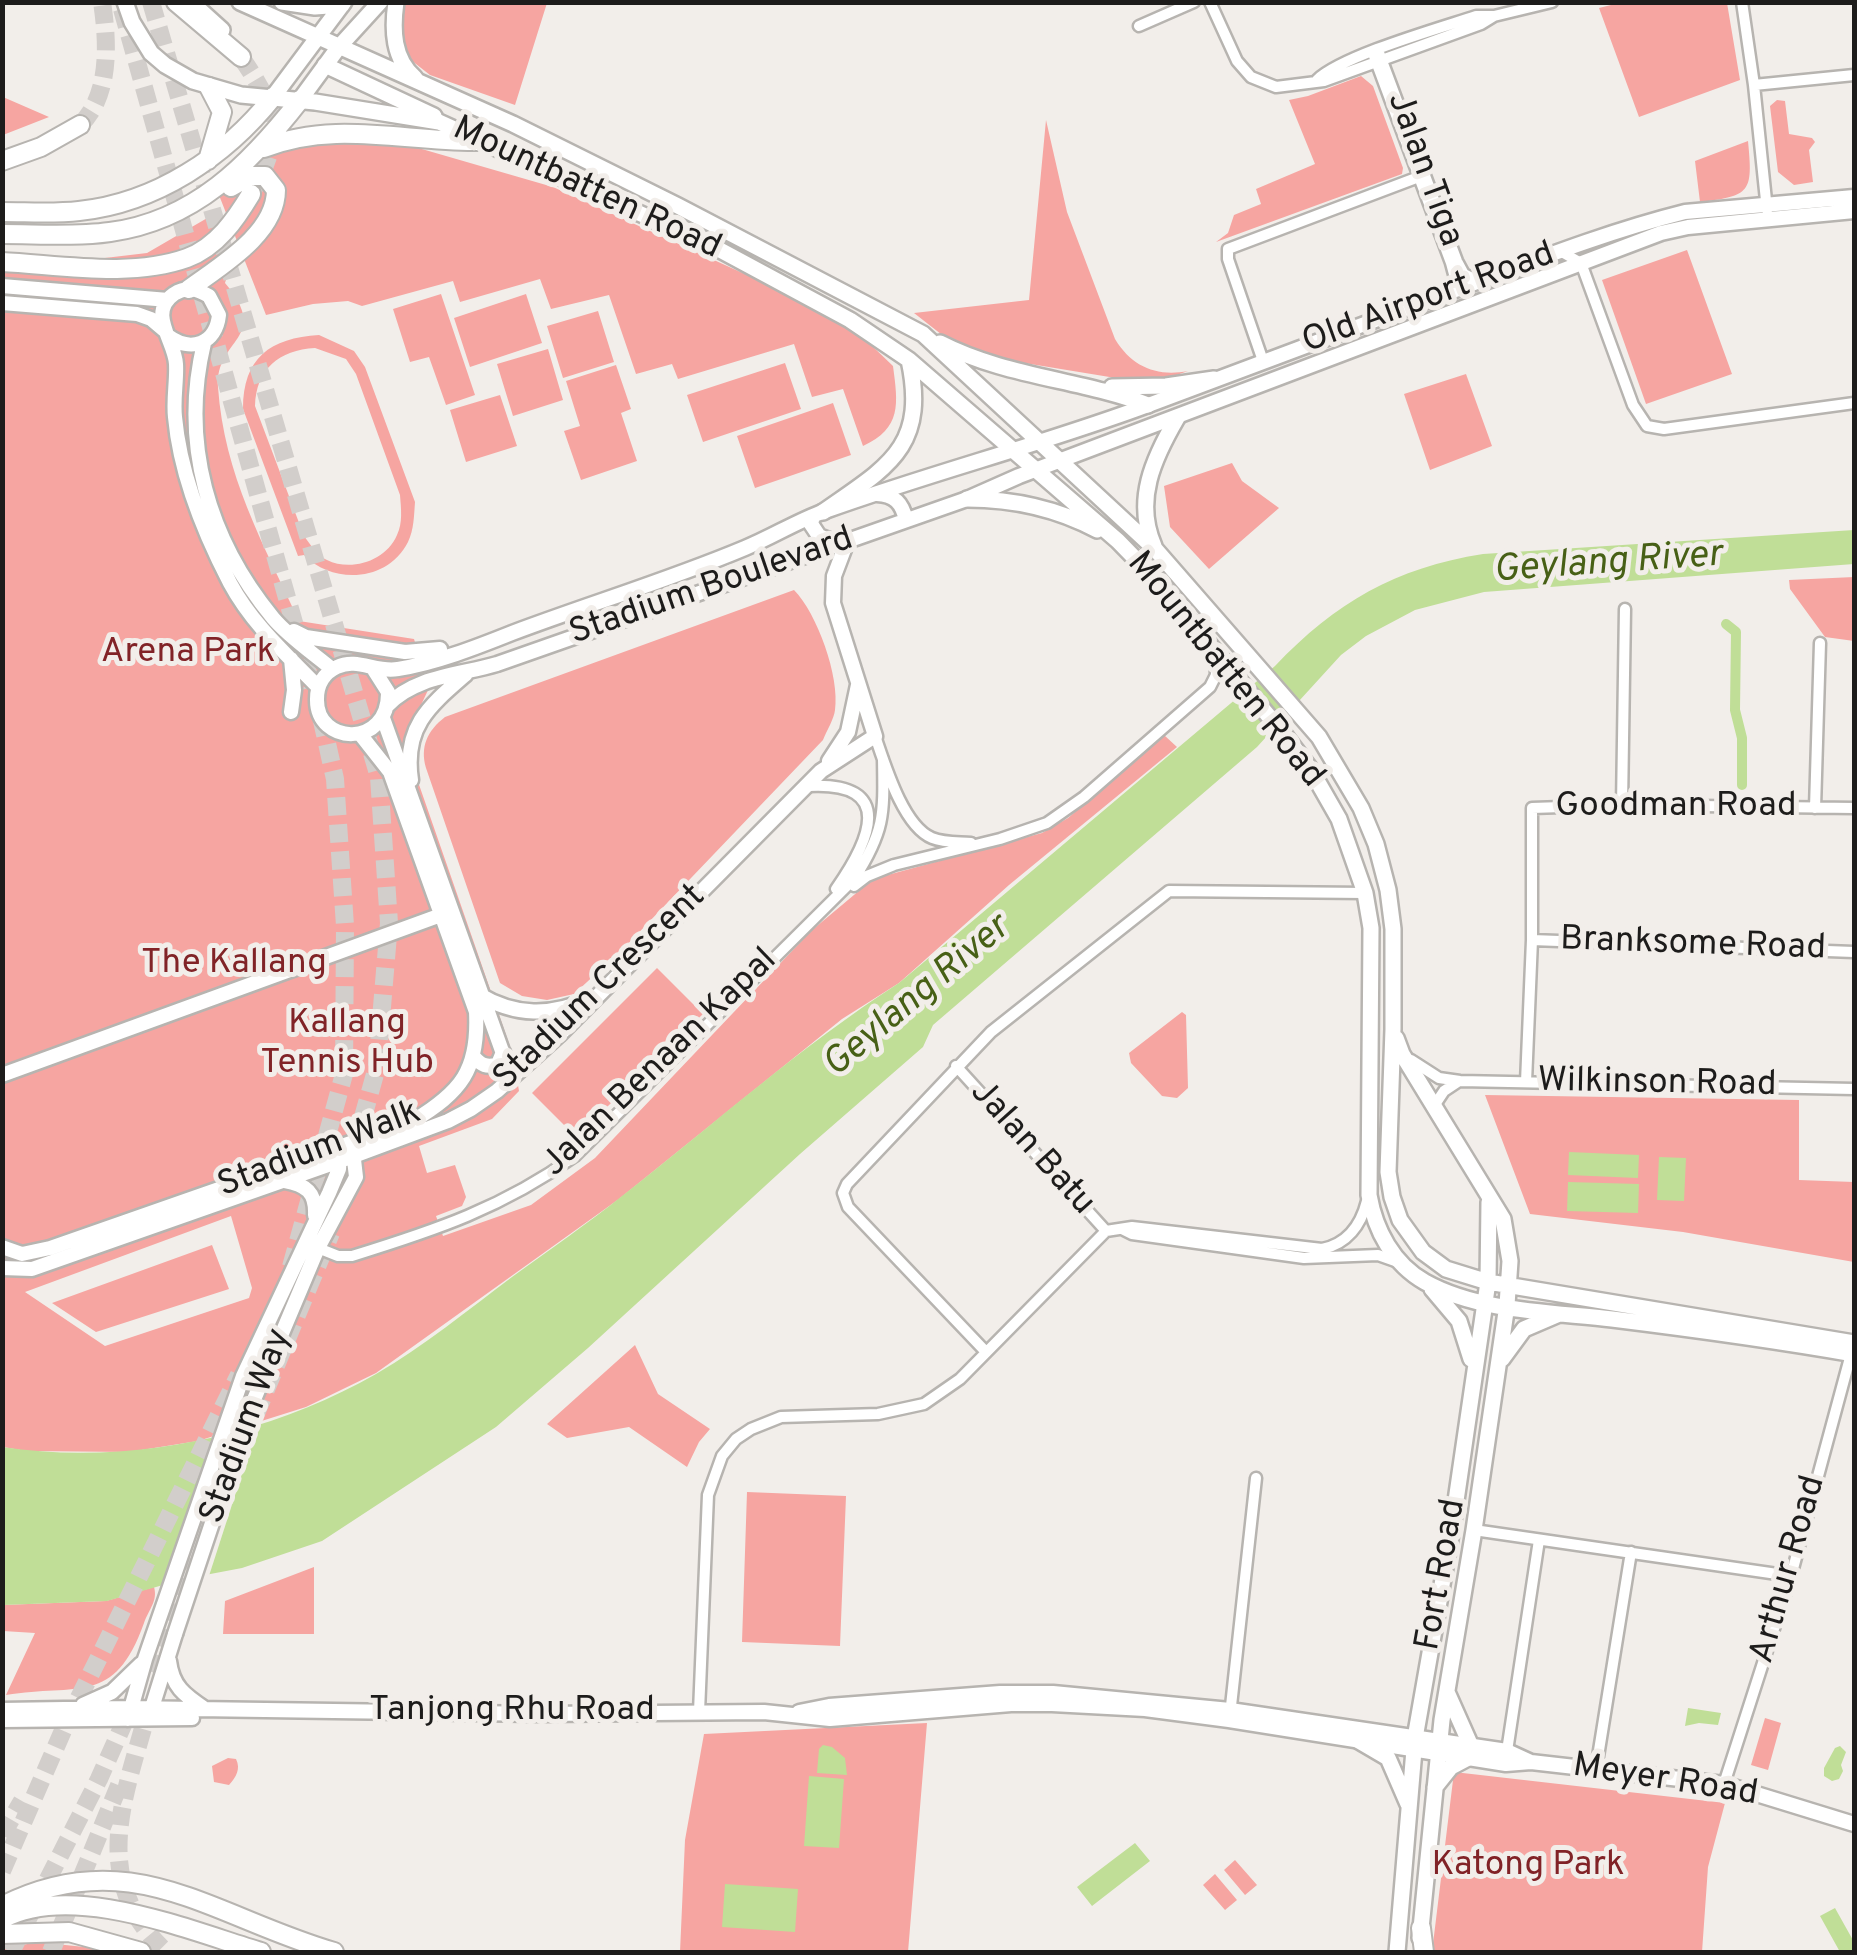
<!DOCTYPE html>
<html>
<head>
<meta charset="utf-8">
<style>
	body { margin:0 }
	#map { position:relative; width:1857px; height:1955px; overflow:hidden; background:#f2eeea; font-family:Overpass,sans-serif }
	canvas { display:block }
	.frame { position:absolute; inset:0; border:5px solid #1d1c1b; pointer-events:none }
</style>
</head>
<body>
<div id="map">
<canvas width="1857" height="1955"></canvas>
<div class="frame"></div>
</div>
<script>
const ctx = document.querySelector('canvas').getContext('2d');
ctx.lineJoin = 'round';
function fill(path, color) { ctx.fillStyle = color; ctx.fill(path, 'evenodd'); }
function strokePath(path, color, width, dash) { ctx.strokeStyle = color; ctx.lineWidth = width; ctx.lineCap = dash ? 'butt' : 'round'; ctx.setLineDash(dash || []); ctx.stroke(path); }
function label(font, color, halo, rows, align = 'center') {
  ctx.font = font + ' Overpass,sans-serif'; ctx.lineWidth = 10; ctx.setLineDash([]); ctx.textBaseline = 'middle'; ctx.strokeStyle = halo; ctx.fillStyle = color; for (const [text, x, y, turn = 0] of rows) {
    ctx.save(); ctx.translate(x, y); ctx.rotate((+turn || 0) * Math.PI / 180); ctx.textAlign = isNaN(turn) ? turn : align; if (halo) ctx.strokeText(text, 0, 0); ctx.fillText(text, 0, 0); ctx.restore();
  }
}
fill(new Path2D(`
	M1623,2l104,1 13,77 -101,37 -40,-109z
	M404,3h143l-32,102 -85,-30 -23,-18 -7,-34z
	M1361,76l12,10 30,82 -1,6 -186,68 12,-9 6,-18 27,-11 -5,-15 59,-25 -26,-64 19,-4z
	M3,97l46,20 -46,18z
	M1777,100l8,1 4,33 23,4 3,4 -6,8 4,32 -19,3 -16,-13 -8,-66z
	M1046,120l21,92 48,127c17,28 42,38 73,32l-17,6 -37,4 -128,-21 -32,-8 -28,-14 -32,-25 115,-13z
	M370,134l183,53 291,132 49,47c5,38 9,62 -30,80l-20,-57 -31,8 -18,-53 -116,35 -6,-15 -36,10 -27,-79 -58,14 -11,-30 -80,23 -7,-21 -91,25 -14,-5 -35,3 -47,11 -49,-125 42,-40z
	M1748,141c5,51 3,55 -48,61l-5,-41z
	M209,217c25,25 27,32 16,66 47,56 -10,55 -7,104 6,88 45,156 81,234l115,18 15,49 -15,32 2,56 97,279 6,36 -27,28 -73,27 8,27 28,-8 11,32 -4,9 -26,10 7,20 88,-31 64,-47 216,-227 62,-52 169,-46 26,-15 96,-83 13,12 -168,138 -110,98 -57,36 -223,180 -243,174 -70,34 -108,34 -69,11 -103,-1 -23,-4v-1185l51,2 93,-11zM231,1216l21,72 -3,10 -144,48 -80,-54z
	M1687,250l45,124 -86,30 -44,-124z
	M441,294l34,101 -29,10 -17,-48 -19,5 -17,-53z
	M526,294l16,49 -72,24 -16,-49z
	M598,311l16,51 -51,16 -16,-52z
	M319,335l35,16 11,16 50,135c-1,13 -1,28 -7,40 -20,40 -75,43 -104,13l-6,1 -55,-147c0,-51 27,-71 76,-74zM315,348l31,11 10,15 44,121c1,13 3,28 -3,40 -11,26 -46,37 -70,25 -10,-4 -16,-15 -23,-24l-49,-130c1,-37 24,-56 60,-58z
	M548,349l15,51 -50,16 -16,-52z
	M785,363l16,46 -98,33 -16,-47z
	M616,365l15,44 -10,4 16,48 -56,19 -17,-49 16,-5 -14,-45z
	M1466,374l26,72 -62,24 -26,-76z
	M500,395l17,51 -51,16 -16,-52z
	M833,403l18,52 -96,33 -18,-52z
	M1232,463l10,18 37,27 -70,61 -39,-42 -6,-41z
	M1854,577v64l-29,-4 -35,-48 -1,-9z
	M794,590c23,23 46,87 41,120 -1,9 -8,20 -12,30l-197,206 -52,48 -27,6 -25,-4 -22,-13 -74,-215c-6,-21 1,-37 19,-51z
	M657,968l46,46 -127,123 -44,-44z
	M1182,1012l4,3 2,73 -11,10 -15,-2 -31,-33 -2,-10z
	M1485,1095l314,5v80l55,2v80l-171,-30 -153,-18z
	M212,1245l17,44 -133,43 -44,-29z
	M635,1345l23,49 52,35 -11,13 -12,25 -58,-40 -62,11 -20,-14z
	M747,1492l99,4 -6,150 -98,-4z
	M314,1567v67h-91l2,-33z
	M154,1587c4,14 -5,22 -10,36 -30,84 -66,60 -138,72l29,-62 -32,-2 -1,-26 104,-4z
	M1765,1718l16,5 -13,47 -17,-5z
	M927,1723l-19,229h-228l5,-112 19,-106z
	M228,1758l8,1c5,10 0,18 -7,26l-15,-3 -2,-16z
	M1454,1772l271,31 -17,64 -6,85h-270z
	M1235,1860l22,25 -12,10 -21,-25z
	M1215,1874l22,26 -12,10 -22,-25z
	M37,1942l66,7 9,3h-109v-3z`), '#f6a5a1');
fill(new Path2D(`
	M1854,530v34l-370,28 -69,18 -49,26 -25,19 -84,92 -324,278 -10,22 -123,107 -212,194 -92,79 -174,114 -80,27 -58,11 -77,22 -104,4 -1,-158c127,19 263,-10 374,-73 48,-28 92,-64 136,-97 37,-27 75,-53 110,-81 92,-72 179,-150 277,-213l376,-317c61,-64 120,-98 208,-112z
	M1569,1152l70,3 -1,23 -70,-3z
	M1659,1157l27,1 -2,43 -27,-1z
	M1568,1182l71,2 -1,29 -71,-2z
	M1688,1708l33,5 -3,12 -19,-2 -14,3z
	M823,1745l9,2 13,11 2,17 -30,-2 2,-24z
	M1840,1746l6,6 -5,13 2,6 -4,8 -7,2 -8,-5v-8l11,-20z
	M809,1776l35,3 -5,69 -35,-2z
	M1135,1843l15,18 -58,45 -15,-19z
	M725,1884l73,5 -3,43 -73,-5z
	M1835,1908l19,34v10h-14l-20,-36z`), '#c0de97');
fill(new Path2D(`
	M260,1418l-52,161 -45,10 51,-158z`), '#f2eeea');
strokePath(new Path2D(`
	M1726,624l10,8 -1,78 7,28v47`), '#c0de97', 10);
strokePath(new Path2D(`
	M151,2l228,775 10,146 -12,144 -38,136
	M122,9l190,678
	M241,57c37,55 43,77 10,137
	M80,125c31,-30 28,-83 22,-123
	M291,1267l53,-193 1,-148 -10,-147 -15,-67
	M245,1440l86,-207
	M147,1670l47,-110
	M150,1703c-24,92 -64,174 16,249
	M2,1835l20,-34
	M2,1871l63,-145 174,-351
	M11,1952l88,-173 32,-72
	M51,1952l69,-169`), '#d2cecb', 18, [18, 9]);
const street = new Path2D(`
	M1210,2l27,59 14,16 25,10 48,-6 157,-57 13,-8
	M1742,2l12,83 13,125
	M1139,26l55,-24
	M1378,50l79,211 7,13 14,7
	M1374,56l77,207 4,15 -1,13
	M1317,80c24,-24 123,-52 159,-64h18l58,-14
	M1754,85l100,-10
	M1560,251l21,12 52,142 14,21 17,3 190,-26
	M1263,361l-35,-102v-10l196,-74
	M875,736c10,29 28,90 57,102 12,5 26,4 39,5
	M808,786c90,-5 61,56 28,103
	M1622,805l3,-196
	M1815,808l5,-165
	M854,886l13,-10 27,-11 106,-26 47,-16 37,-26 126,-110 6,-12 -1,-22
	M1532,940l322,12
	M1411,1060l28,18 21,3 394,8
	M956,1066l150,165
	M1526,1082l6,-142v-132l90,-3 232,3
	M1434,1106l10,-15 15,-10
	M1122,1229l10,5 172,24 74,-3 17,6
	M318,1248l20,8h14c84,-26 150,-48 223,-100l279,-277c31,-48 30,-65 29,-120
	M986,1352l-138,-145 -5,-14 4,-9 144,-152 178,-141 196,2
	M1474,1530l317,46
	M699,1712l9,-217 14,-39 14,-17 15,-10 30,-12 97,-3 46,-10 36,-25 146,-148 26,-4 190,22c25,-5 39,-24 45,-48
	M1230,1715l26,-237
	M1507,1751l32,-211
	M1596,1769l35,-217
	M1724,1784l67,-208 60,-222`);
const secondary = new Path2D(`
	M2,286l166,14
	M2,303l135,11 14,5 13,11
	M168,336c23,17 48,8 51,-21l-10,-19c-12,-7 -23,-10 -35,-2 -27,19 1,47 2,70 1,17 -3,35 -1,53 5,56 29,116 55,166 22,41 56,71 88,104
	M204,343c-24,100 4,196 69,275 16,19 40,35 59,51
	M877,494c18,1 25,9 29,26
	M813,516l-2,8 8,12 18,7
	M294,631l12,6 99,15 35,-3
	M291,659l3,31 -3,22
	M374,670l14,22c1,56 -72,54 -71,7 0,-14 7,-26 20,-32 20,-10 39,6 61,2 38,-6 79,-22 114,-36 77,-29 157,-53 233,-85 27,-11 52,-27 80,-37 108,-39 219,-67 326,-107 100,-38 200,-75 299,-112 78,-29 155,-60 235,-80l169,-15
	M388,705c27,-29 72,-30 109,-41l470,-165 52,-23 642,-243 27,-6 166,-16
	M383,718l124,347 -3,20
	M829,761l19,-29 10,-47
	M411,780c-8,-53 18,-74 55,-106
	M478,994c38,23 73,22 112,5
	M474,1057c7,8 13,11 24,7l5,-12
	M2,1075l439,-160
	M285,1181c21,4 31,11 30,34
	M2,1247l20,7 28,-6 363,-127c48,-29 66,-51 63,-109l-86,-240 -30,-38
	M2,1268l30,1 322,-113 94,-35 23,-12 26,-18 62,-56 262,-264 54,-35 -42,-133 1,-27 14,-37
	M250,1409l68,-161 38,-71 -3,-26
	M169,1661c3,25 15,34 36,48
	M83,1705l29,-13 29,-28
	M2,1710l125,-2 414,6 223,-2 66,7 181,-15h41l93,5 84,11 277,44 25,-2 193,22 130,40
	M799,1712l30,-6 171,-13h53l177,17 277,41 24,11
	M150,1714l25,-80
	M128,1719l17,-60 98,-283 86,-183 10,-24 1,-13
	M2,1720l190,-2`);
const primary = new Path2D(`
	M125,2l7,20 19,31 14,12 28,16 48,14 74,7 124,20 281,128 130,70 59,40 209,181 36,37 132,159 25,33 28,49 26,74 6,35 -2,267c6,35 24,69 56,87 54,30 127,30 187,37 81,10 162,21 242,35
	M191,2l31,28
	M240,2l273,122 165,82 245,128 233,216 163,187 42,71 15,36 12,46 5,39v100l-5,143 4,25 8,23 23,32 23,17 42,13 366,61
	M282,2l33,5 27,-2
	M396,2c-4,28 -3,57 19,76
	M325,65l109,51
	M273,97l71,-95
	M300,100l38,-52 42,-46
	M940,343c66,34 139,36 208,62
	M1112,387l54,-1 48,-7
	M967,499c46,0 89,9 130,31
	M823,512c64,-45 105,-64 86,-152
	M1154,546c-20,-45 -1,-87 23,-128
	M1396,1038l6,16 101,165 7,42 -3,44 -33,225 -32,190 -22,218
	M1432,1289l27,32 12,38
	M1502,1359l22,-30 35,-15
	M1447,1692l24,54
	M1359,1741l29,17 20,46
	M1435,1787l16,-20 17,-9
	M1397,1952l18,-214 37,-210 36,-246 1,-80`);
const highway = new Path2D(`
	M176,2l65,55
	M264,148c70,-28 141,-6 213,-7
	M208,160l14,-48 -13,-25
	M2,161l39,-14 39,-22
	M2,212c26,0 52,2 77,-1 77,-8 146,-54 194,-114
	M2,234c36,0 73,3 108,-2 84,-11 140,-68 190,-132
	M2,262c59,3 129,16 185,-4 30,-11 49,-39 64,-64
	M189,289c31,-23 87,-55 87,-99l-11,-14h-15l-19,11
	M2,1906c129,-65 211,11 332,46
	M2,1919c71,-38 188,12 259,33
	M1421,1928l3,24
	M2,1934l67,-2 72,20`);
strokePath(street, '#b7b4b0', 15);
strokePath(secondary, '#b7b4b0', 19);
strokePath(primary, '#b7b4b0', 20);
strokePath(highway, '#b7b4b0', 22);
strokePath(street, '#fff', 10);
strokePath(secondary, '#fff', 14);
strokePath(primary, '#fff', 15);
strokePath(highway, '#fff', 18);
const secondaryBridge = new Path2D(`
	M175,1634l75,-225`);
strokePath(secondaryBridge, '#b7b4b0', 19, []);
strokePath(secondaryBridge, '#fff', 14);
label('35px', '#1d1c1b', '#f2eeea', [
	["Jalan Tiga",1423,170,70],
	["Mountbatten Road",586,190,25],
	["Old Airport Road",1429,300,-20],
	["Stadium Boulevard",712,588,-19],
	["Mountbatten Road",1224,671,51],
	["Goodman Road",1676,808],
	["Branksome Road",1693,946,2],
	["Stadium Crescent",601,989,-44],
	["Jalan Benaan Kapal",661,1064,-44],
	["Wilkinson Road",1657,1085,1],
	["Jalan Batu",1031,1149,48],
	["Stadium Walk",320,1151,-21],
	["Stadium Way",248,1427,-70],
	["Arthur Road",1790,1570,-74],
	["Fort Road",1443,1575,-80],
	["Tanjong Rhu Road",512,1712],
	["Meyer Road",1665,1782,9]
]);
label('35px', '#812327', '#f2eeea', [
	["Arena Park",188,654],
	["The Kallang",234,965],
	["Kallang",347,1025],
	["Tennis Hub",347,1065],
	["Katong Park",1528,1867]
]);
label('italic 38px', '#476016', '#f2eeea', [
	["Geylang River",1608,565,-4],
	["Geylang River",918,998,-40]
]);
</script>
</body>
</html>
